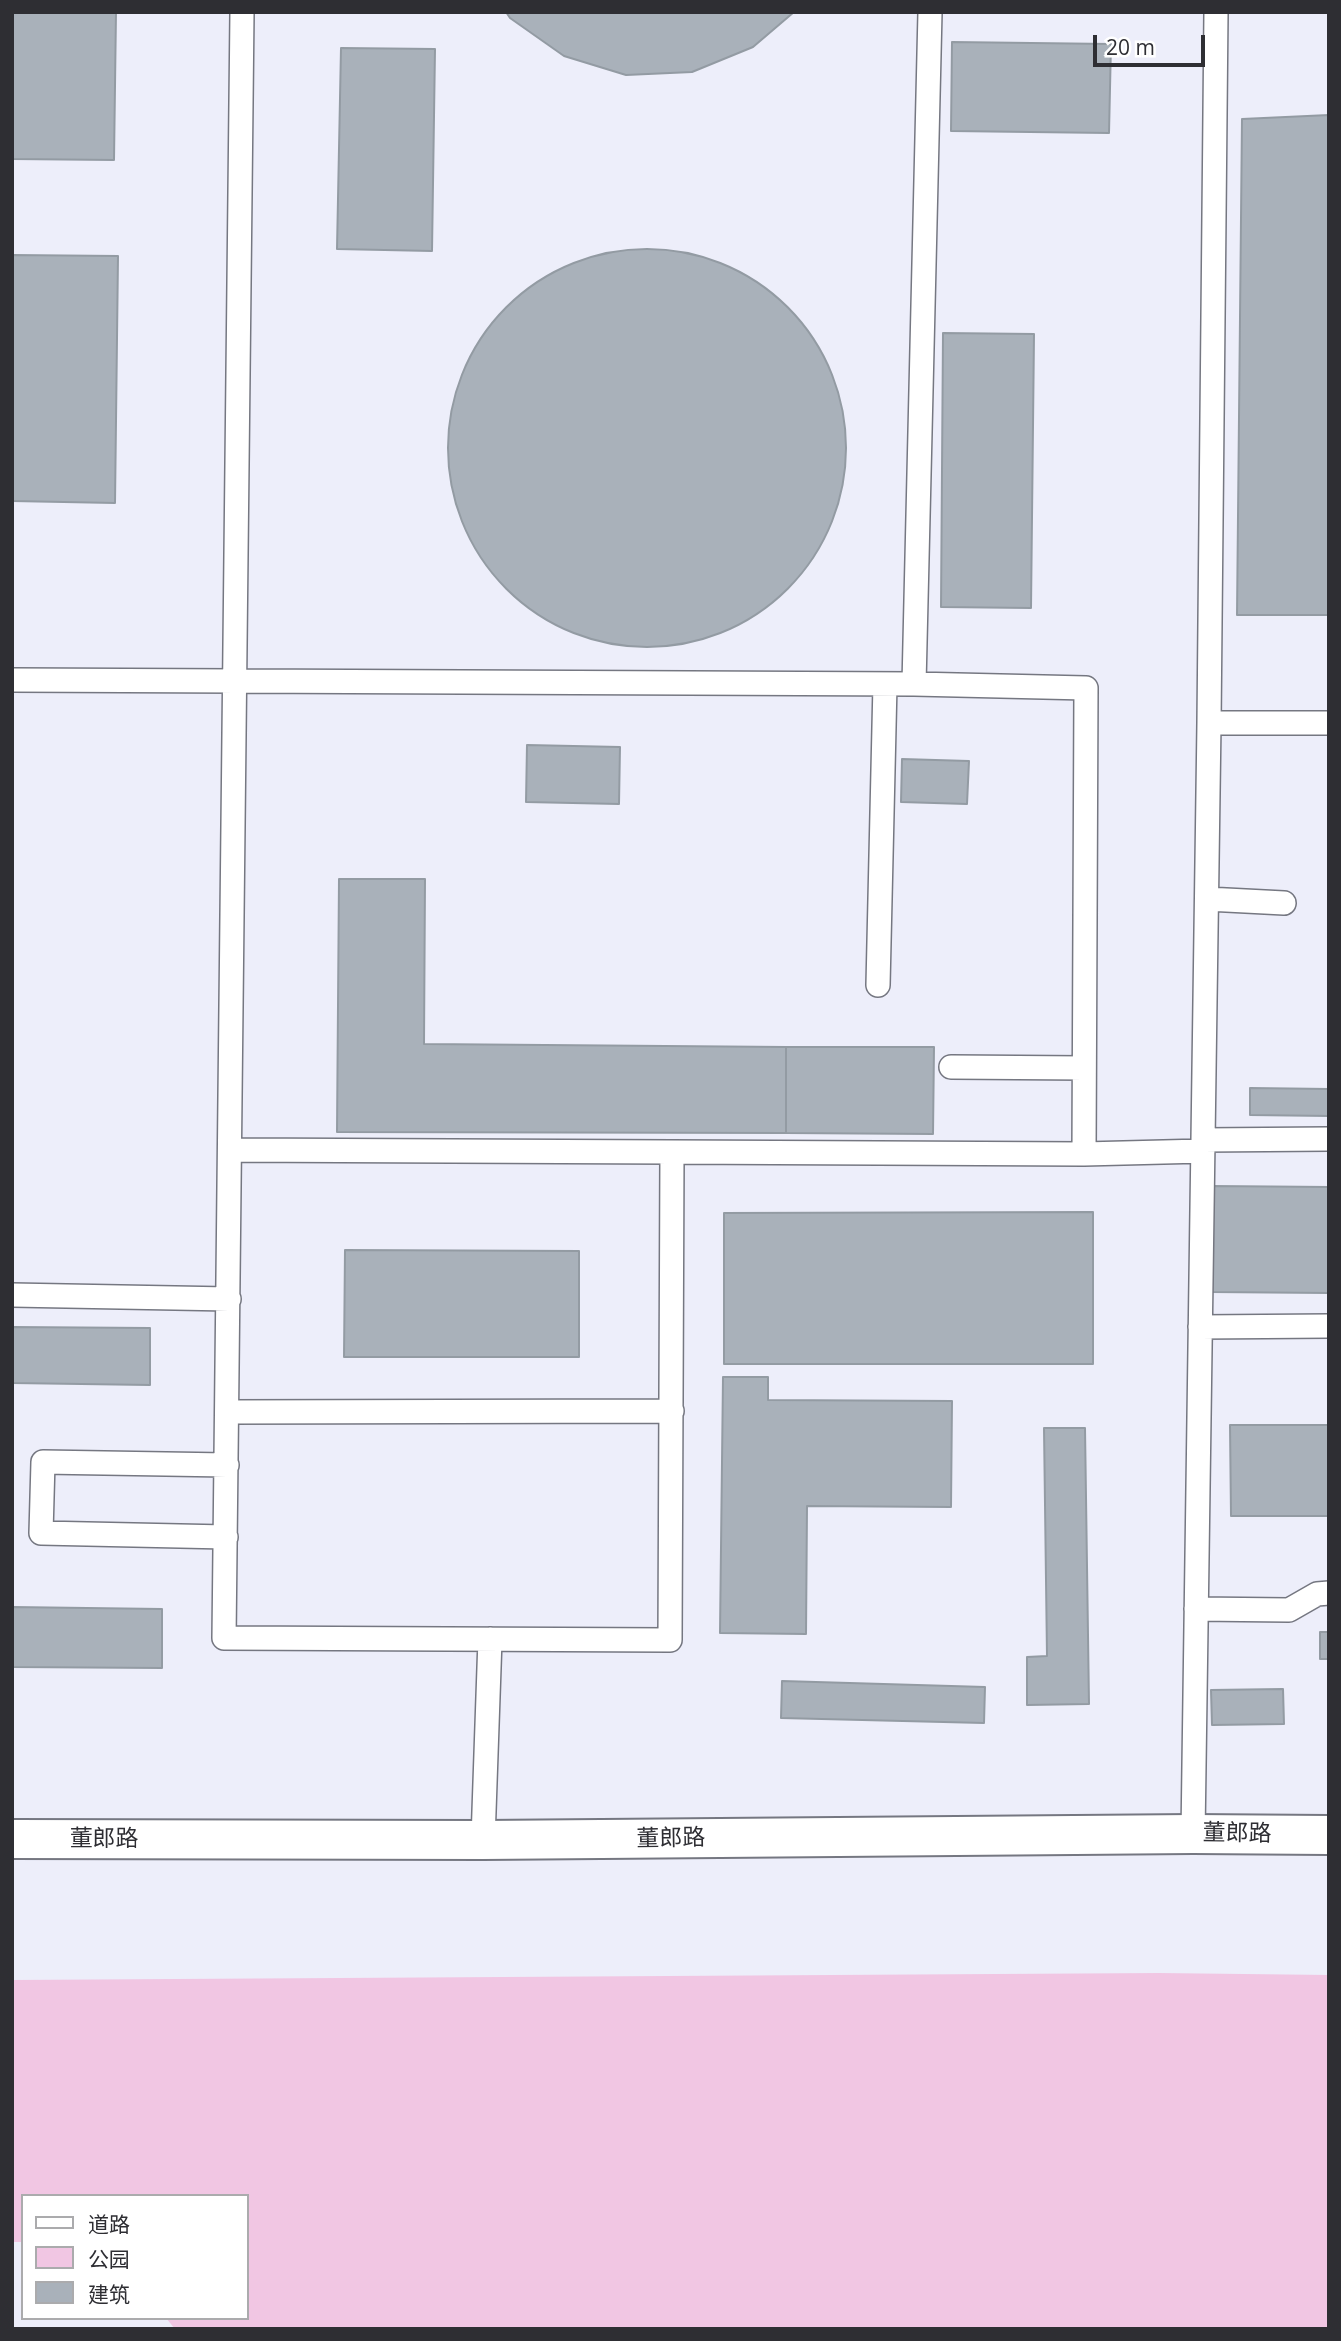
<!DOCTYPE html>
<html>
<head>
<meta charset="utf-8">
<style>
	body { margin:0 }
	#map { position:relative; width:1341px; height:2341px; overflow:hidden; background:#edeefa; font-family:"Open Sans","Noto Sans SC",sans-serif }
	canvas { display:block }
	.frame { position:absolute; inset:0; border:14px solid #2e2e33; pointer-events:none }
	.legend { position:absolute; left:21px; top:2194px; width:228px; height:126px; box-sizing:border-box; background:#fff; border:2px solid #ababad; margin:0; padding:9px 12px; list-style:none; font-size:21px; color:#2e2e33 }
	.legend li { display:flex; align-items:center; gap:14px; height:35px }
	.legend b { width:35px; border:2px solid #ababad }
	.scale { position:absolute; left:1093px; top:35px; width:112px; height:32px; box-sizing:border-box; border:4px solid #2e2e33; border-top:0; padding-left:9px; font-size:21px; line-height:24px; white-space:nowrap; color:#2e2e33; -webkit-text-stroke:5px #fff; paint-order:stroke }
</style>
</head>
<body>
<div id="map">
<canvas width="1341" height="2341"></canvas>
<div class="frame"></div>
<ul class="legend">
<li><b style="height:9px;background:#fff"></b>道路</li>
<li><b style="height:19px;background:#f1c6e3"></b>公园</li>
<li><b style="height:19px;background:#a9b1ba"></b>建筑</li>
</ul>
<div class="scale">20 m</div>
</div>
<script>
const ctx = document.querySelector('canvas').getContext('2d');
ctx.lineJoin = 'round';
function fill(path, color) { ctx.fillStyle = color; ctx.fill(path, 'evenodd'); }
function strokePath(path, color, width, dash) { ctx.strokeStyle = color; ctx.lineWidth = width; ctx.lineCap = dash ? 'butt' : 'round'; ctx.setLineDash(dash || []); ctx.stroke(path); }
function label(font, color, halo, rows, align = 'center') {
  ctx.font = font + ' "Open Sans","Noto Sans SC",sans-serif'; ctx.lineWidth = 6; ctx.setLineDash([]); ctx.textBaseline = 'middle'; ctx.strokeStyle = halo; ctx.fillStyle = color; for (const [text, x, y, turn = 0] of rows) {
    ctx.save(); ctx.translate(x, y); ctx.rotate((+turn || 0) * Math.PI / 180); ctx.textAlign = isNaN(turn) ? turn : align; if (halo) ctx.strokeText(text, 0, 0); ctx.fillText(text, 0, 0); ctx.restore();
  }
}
fill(new Path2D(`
	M1159,1973l170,2v354h-1154l-9,-11h81v-122h-224v46h-11v-262z`), '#f1c6e3');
const building = new Path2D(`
	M12,12h104l-2,148 -102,-1z
	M506,12h288l-41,35 -61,25 -66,3 -62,-19 -54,-38z
	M952,42l159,2 -2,89 -158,-2z
	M341,48l94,1 -3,202 -95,-2z
	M1329,115v500h-92l5,-496z
	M448 448a199 199 0 1 1 398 0a199 199 0 1 1-398 0Z
	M12,255l106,1 -3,247 -103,-2z
	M943,333l91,1 -3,274 -90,-1z
	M527,745l93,2 -1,57 -93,-2z
	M902,759l67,2 -2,43 -66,-2z
	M339,879h86l-1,165 362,3v86l-449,-1z
	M786,1047h148l-1,87 -147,-1z
	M1250,1088l79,1v27l-79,-1z
	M1212,1186l117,1v106l-118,-1z
	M1093,1212v152h-369v-151z
	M345,1250l234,1v106h-235z
	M12,1327l138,1v57l-138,-2z
	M723,1377h45v23l184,1 -1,106 -144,-1 -1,128 -86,-1z
	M1230,1425h99v91h-98z
	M1044,1428h41l4,276 -62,1v-48l20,-1z
	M12,1607l150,2v59l-150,-1z
	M1320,1632h9v27h-9z
	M782,1681l203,6 -1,36 -203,-5z
	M1283,1689l1,35 -72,1 -1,-35z`);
fill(building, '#a9b1ba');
strokePath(building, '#939ba3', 2);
const service = new Path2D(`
	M242,12l-18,1626 446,2 2,-488 412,2 2,-466 -172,-4 16,-672
	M12,680l902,4
	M1209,723h120
	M1207,899l77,4
	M878,985l7,-301
	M951,1067l133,1
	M1203,1140l126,-1
	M231,1150l441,2
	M1084,1154l119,-3
	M12,1295l217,4
	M1200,1327l129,-1
	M228,1412l444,-1
	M226,1537l-185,-4 2,-71 184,3
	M1196,1609l93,1 28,-16 12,-1
	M1193,1834l16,-1111 7,-711
	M483,1840l7,-201`);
const secondary = new Path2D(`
	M12,1839l471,1 710,-6 136,1`);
strokePath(service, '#757781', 26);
strokePath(secondary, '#757781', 42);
strokePath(service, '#fff', 23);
strokePath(secondary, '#fff', 38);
label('23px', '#2e2e33', '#fff', [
	["董郎路",1237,1834,1],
	["董郎路",104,1839],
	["董郎路",671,1839,-1]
]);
</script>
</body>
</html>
